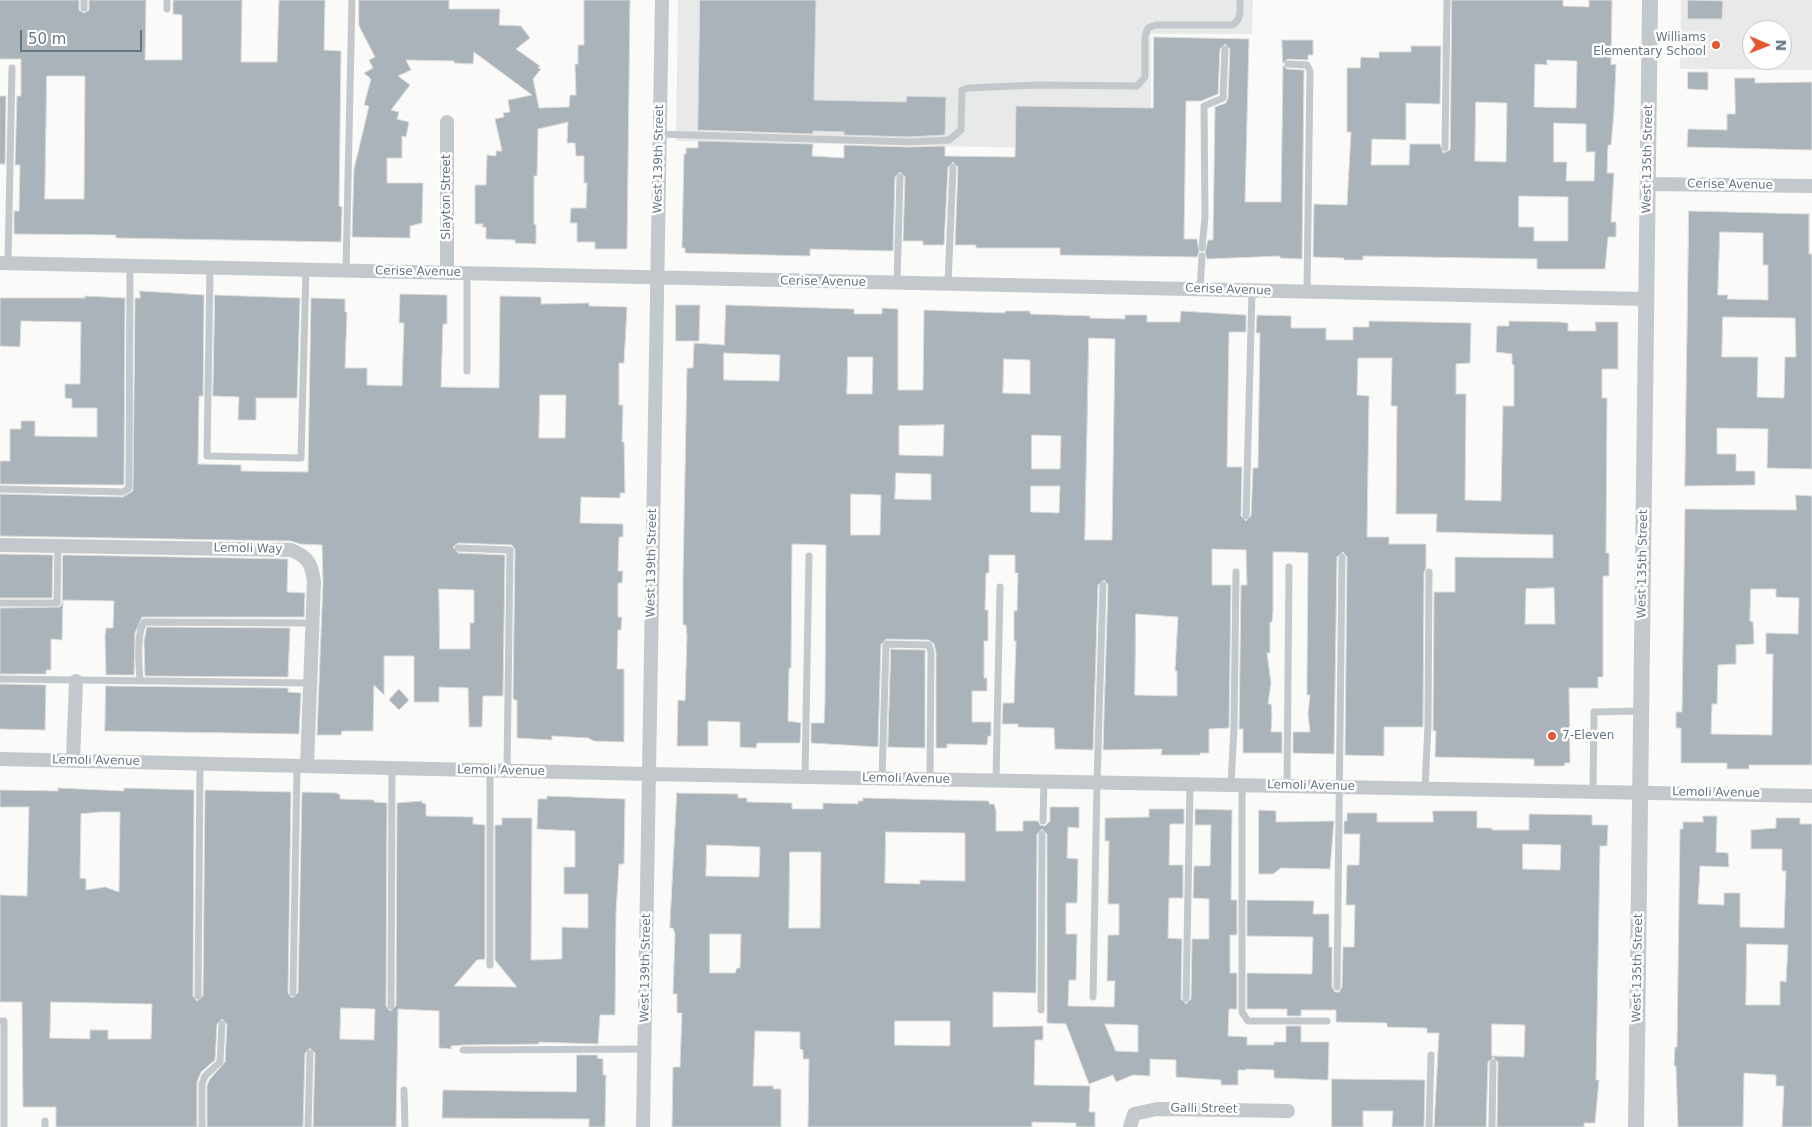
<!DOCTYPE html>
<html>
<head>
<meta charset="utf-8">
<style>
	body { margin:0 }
	#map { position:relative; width:1812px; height:1127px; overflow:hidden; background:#fafaf8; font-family:"DejaVu Sans",sans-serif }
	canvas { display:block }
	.north { position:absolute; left:1742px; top:20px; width:50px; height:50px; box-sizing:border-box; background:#fff; border:1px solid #c1c8cd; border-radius:50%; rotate:91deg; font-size:14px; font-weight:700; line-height:20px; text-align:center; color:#657683 }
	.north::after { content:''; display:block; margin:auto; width:18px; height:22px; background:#e4572e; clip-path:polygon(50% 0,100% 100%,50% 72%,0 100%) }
	.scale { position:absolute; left:20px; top:30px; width:122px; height:22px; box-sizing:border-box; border:2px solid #657683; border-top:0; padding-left:6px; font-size:15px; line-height:18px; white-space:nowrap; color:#657683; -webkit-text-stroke:4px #fff; paint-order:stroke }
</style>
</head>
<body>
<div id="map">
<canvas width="1812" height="1127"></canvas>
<div class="north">N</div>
<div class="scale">50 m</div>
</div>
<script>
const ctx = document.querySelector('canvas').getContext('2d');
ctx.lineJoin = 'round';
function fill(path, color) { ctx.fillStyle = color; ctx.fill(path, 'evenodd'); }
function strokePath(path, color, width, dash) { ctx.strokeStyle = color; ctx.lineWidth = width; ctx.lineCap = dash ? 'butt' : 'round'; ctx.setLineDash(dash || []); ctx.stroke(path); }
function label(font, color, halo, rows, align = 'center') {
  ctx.font = font + ' "DejaVu Sans",sans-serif'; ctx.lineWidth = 5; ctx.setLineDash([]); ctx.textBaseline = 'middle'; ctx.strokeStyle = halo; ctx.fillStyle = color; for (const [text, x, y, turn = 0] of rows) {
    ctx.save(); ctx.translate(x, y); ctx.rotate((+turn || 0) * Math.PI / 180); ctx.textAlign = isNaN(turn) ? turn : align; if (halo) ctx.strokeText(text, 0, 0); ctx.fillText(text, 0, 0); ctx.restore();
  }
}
fill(new Path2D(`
	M678,0h575l-1,34h-101v116l-475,-9z
	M1681,0h131v70l-132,-1zM1752,30h30v30h-30z`), '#e8e9e9');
const building = new Path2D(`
	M0,0h79v10l5,3 5,-3v-10h57l-1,60h37v-45l-9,-1v-14h69l-1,62h36l2,-62h46l-1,50 17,1 -2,155 3,1 -1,35 -225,-4v-3l-102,-1v-23h5l1,-46h-5l2,-69h4v-37h-21zM47,76h38l-1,123h-39z
	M359,0h90v9h51l-1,16 22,1 9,12 -14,11 24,17 -2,2 3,1 -8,10 6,29 30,-1 1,-12h6l-1,-31h3v-19h6v-45h46l-3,249h-32v-7h-18v-19h-7l1,-15h15l1,-25h-3v-27h-8l-1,-13h-8l1,-21 -30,7 -1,47h-3v48l2,1v19l-21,-1v-3l-29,-1v-12h-4l1,-3h-8v-39h11l1,-30 9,1v-5h6l-7,-32 9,-2 -1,-4 7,-1 -2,-12 24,-5 -58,-43 -1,12 -19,-1v-2l-48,-1 5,10 -13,6 12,9 -19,25 8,2 -2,7 12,3 -3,15 -4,-1v22h-15v25h36l-1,40 -12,3v12l-58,-1 2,-68 15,-63 -5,-1 7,-26 -7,-6 9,-5 -4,-8 6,-3 -16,-31z
	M700,0h116l-2,100 92,2 1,-6 39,1 -1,38 -36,2 -65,-2v-3l-31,-1v3l-115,-4z
	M1452,0h111v6l26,1v-7h23l-1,65 5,-1 -2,47 -3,34h-3l-1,28h7l-3,49h5v15h-8l-3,32h-68v-10l-174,-3v4h-19v-2l-31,-1 1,-53 33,1 4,-73h-4v-64h13l1,-11 18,1v-6h32v-6h30l-1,58 -34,-1v37l-34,-1 -1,26h38l1,-21h30l3,9 7,-3zM1547,60l30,1 -1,47 -42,-1 1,-43 12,1zM1476,102l31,1 -1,59 -31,-1zM1554,123l32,1v28h9l-1,29h-28l1,-19h-13zM1519,196l49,1v44h-34v-14h-15z
	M1688,0l35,1 -1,18h-34z
	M1154,37l95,2 -4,163h36l2,-137 4,4 17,1 -2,189 -22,-1v-2l-73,3 -2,-7 3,-12h5l2,-133 11,-4 2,-5 2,-49 -5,-5 -5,5 -2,45 -17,7h-15l-2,138h13l2,13 -2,5 -137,-2v-7h-84v-3h-21l3,-78 -5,-5 -5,5 -4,78h-21v-4h-20l2,-64 -5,-5 -5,5 -2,74 -83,-2v7l-125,-3v-5h-3l2,-94h2v-6h12v-7l115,3 -1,12 32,2v-13l65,2 36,-1v10l70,1 1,-51 137,2z
	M1282,40h31v15h-5v5l-20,-1 -5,4z
	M1688,72h20v18l-20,-1z
	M1735,78h20v5l57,-1v68l-125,-3 1,-18 39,1v-16h8z
	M0,96h6l-1,68h-5z
	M1689,211l120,3v40h3v215l-45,-1 1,-39 -51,-1v26h19v17h19v14l-70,1zM1720,232l43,1v32h5v35l-41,-1 1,-4h-10zM1723,317l72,1 1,39h-11l-1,41 -27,-1 1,-40h-36z
	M140,291l64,4 -1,101h-4l-1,68 43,1v6l67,1 3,-174 34,1v13h2l-2,56h22v17l35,1 2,-63h-5l1,-29 47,1v29h-4l-2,63 58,1 1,-92 41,1v7l48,-1v3l38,1 -3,56h-5v42h4l-1,37h2l1,51h-5v5l-39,-1 -1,26 43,1v13h-4l-1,34h5l-1,12h-4v34h4l-1,13h-3l-1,39h7v73l-30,-1 -6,-3 -36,-2v4l-35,-2v-38h-3l-1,-3 2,-147 -3,-5 -54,-2 -5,4 5,6 47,2 -2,141h-20l-1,31h-13l-1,-39 -29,-1v15h-25v-46h-30v39l-10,-10 -1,46h-31l-1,4h-24l6,-153 -1,-37 -22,-1 -9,-3 -291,-5v-42l123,3 10,-6 2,-193h5zM540,395h26l-1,43h-26zM439,589l35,1v33h-4v26h-30z
	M215,295l85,3 -3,100h-41v22h-18l1,-23 -26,-1z
	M85,296l40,2 -1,187 -124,-1v-23h10v-32h11v-8h14v15l62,1v-29h-25v-9l-7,-1v-14h15l1,-62 -60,-1 -1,26 -20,-1v-48h85z
	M676,305h24l-1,36h-23z
	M726,305l128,4v5h28v-6l16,1v81h25l1,-80 81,3v-2h25v3l60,2v2l35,1v-4h22v7h33l1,-11 65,4v17h-17l-2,135h15l-1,49 5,5 5,-5 2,-48h5l2,-135h-4l1,-18 34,1v12h35v12h27v-13h16v-6l102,2 -1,40 -14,1v30h10l-1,106 36,1 2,-95h11v-41l-2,-1v-10l-16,-2 1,-26h12v-5l50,1 9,1v8h28l-1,-9h23v47h-16v29h5l-1,155h3v23h-6v101h-5v11h-29l1,75h-5l-1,3h-30v-7l-99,-2 1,-26h-3l1,-139h21v-35l98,1v-23l-117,-3 1,-18h-41l1,-108h-6l1,-48h-34l-1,37 12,1 -2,141h22v7h37v24l-2,4 -1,155h-39v29l-39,-1 2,-198 -4,-5 -6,5 -3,197 -41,-1v-21h17l-2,-18 2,-19h-3v-16l1,-126 -16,-1h-19v60l-1,10h-2v31h-3l4,30 -3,21h3l1,10 -1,18h11v21h-39v-24h-4l2,-144h6l-1,-35 -34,-1v36h19l-2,143 -20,1v24h-9v2h-39l1,-6 -59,1 5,-165 -4,-5 -6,5 -5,165 -38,-1 -1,-21 -36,-1v-3h-16l1,-21h11l2,-62h-2v-30h3l1,-38h-3v-18h-26v18h-3l-1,37h3v31h-4v37h3v13h-15v31h19v14h-3l-1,9 -40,-1v4h-11v-96l-2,-8 -5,-4 -43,-1 -5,5 -3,103 -67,-4v-20h13l1,-22 1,-156 -34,-1 -1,124h-2l-1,53 13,2 -1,20h-43l-1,5 -16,-1v-25l-32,-1v25h-31l1,-46 7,1 2,-65 -1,-11h-3v-47l4,-210h6l1,-25 30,2zM1089,338l26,1 -3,201h-27zM724,353l56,2 -1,26 -55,-1zM848,357h25l-1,37h-25zM1004,359l26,1v34l-27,-1zM944,425l-1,31 -44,-1v-29zM1032,435l29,1 -1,33h-28zM896,473l35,1v26l-36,-1zM1031,486h29l-1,27 -28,-1zM851,494l30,1 -1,40h-29zM1554,588l1,36h-30l1,-35zM1136,614l42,3 -3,54h2v25l-42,-1z
	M1796,495l16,1v269h-63v4h-22v-6h-46v-35h-5v-16h6l3,-203 111,1zM1751,589h25v8l23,1 -1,36 -32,-1v21h7l-1,81 -61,-1 1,-30h5l1,-39 18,-1v-19l18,-1 -1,-22 -3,-1z
	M0,554l53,1 -1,43h-52z
	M63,555l225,4 -1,33 18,1 -1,24h-162l-7,16 -1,42h-28l-1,-39 1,-8h7l1,-27 -51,-1 -1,40 -11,-1v31h-5v4h-46v-66l60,-1 2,-4z
	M147,627l143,1 -2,49 -143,-1 -1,-34z
	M891,649l34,1v98l-37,-1z
	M0,684l46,1 -1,45 -45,-1z
	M106,686l182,2v4l13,1 -2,41 -194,-3z
	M399,689l10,11 -10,10 -10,-10z
	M58,788l66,3v-3l70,2 -1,206 4,5 6,-5 2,-206 86,2 -3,201 4,5 6,-5 4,-201 35,1 3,2v4l34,1v2l13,1 -1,203 4,5 6,-5 1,-203 25,-2v2l4,1v12l47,1v7l12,1v134l-8,1 -23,26 63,1 -22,-27v-135h7v-7h30l-1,142 31,-1v-32l26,1v-34h-24v-27h11v-36l-38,-2 1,-30h9v-3l78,3 -1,65h-5l-3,49 -1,102h-15l-2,29 -59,-2v2l-76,1 -12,1v3l-12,-1v-37l-41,-2 -2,118h-83l2,-74 -5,-5 -5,5 -2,74h-96v-42l3,-6 15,-17 2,-38 -5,-5 -5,5 -2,36 -14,12 -4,10v45h-141v-20h-33l-1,-105h-22v-107l27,1 2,-89h-29v-17l58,1zM101,812h19l-1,80 -14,-5 -19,3v-11l-6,-1 1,-64zM51,1002l101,2 -1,35h-43v-9h-18v9l-40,-1zM341,1008l34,1 -1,31 -34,-1z
	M677,793l61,1v4h9v4l45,1v6h31v-6l35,1v-3h5v-3l126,3v3h5l2,6v21h27v-10h15l2,4 5,1 5,-5v-14h29v21l-11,-1 -1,31 11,1 -1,44h-11v31h11l-1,46h-7l-1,26 46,1 1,-26h-8l1,-46h11v-31h-11l1,-63h-4v-23l44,-1v-8h35v15h-14l-1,41h14v33h-14l-1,40 14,1 -1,60 5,5 5,-5 1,-60h17v-40l-16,-1 1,-32h16l1,-41h-16v-16l37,1 -1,90h6v35h-7v38h7v36h-8l-1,27 19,1v8h27v-3h12v-16h15v16h28l-1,38 -54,-2v-8l-28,-1v1h-8v15h-17v-5l-45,-3v-17l-26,-1v17l-17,-1 -17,7 -3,-7 -24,9 -23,-60 -19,-1v-189l-5,-5 -5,5 -1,159 -43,-1v35l50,-1v14h-8l-1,45 56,1 -1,26h6v15h-19v-4l-44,-1v5h-224l1,-68h-6v-9l-3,-1v-17l-45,-1 -2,55h20v3h8v38h-109l1,-60h7l2,-54h-5v-19h-4l2,-60 -2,-6h-3zM886,832l79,1v48l-45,-1v4l-35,-1zM707,845l53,2 -1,30 -53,-1zM790,852h31l-1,76h-31zM710,934h31l-1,34h-3l-2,5h-25zM895,1021h55v25l-55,-1zM1105,1024l33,1v27l-22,-1z
	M1259,810l17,1v11l58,-1 -4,48 -49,-1 -8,6h-14z
	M1433,811h44v17h15v2h37v-16l63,1v10h16l-1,21h-7l-4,234h3l-4,43h-11v4h-87l1,-65 -5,-5 -5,5 -2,65h-52l5,-94h-12v-5l-40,-1v-4l-51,-1v-12h-35v6h-14v-7h-40v-36l65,1 1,-37 -66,-1v-36l67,1 -1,13h16v33h3v40l3,5h4l3,-5 1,-40h11l1,-42h-9l1,-40h12l1,-31h-16v-13h3v-8h30v9h56zM1523,844l38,1 -1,25 -37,-1zM1492,1024l33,1 -1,32 -32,-1z
	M1703,816h14l-1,36 12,1 1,14 -29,-1 -2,38 26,1v-12h16v34l44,1 2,-57h-4v-22h-31v-19l25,-2v-10h24v6h12v303h-30l2,-41h-8v-11l-32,-2 -1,54h-65l-2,-61h-2l1,-19h2l3,-218h3v-7h20zM1747,944l41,1 -2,37 -6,-1v24h-34z
	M577,1055h21l-1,3 6,1v16h3l-1,52h-16v-8l-147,-1 1,-28 133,2z
	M1332,1079l93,1 -1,47h-32l1,-16h-30v16h-31z`);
fill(building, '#aab3b9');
strokePath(building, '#dcdcda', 1);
strokePath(new Path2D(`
	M84,0v8
	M167,9v-9
	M1288,64l19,1 3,6 -3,221
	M659,134l250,8 40,-2 12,-10 1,-40 6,-2 69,-3 100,1 8,-9v-41l3,-8 8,-3h76c10,-5 8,-15 8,-25
	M1445,148l2,-148
	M1202,248l3,-31 -1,-111 19,-8 2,-49
	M8,263l4,-195
	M210,268l-3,188 94,2 5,-188
	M346,271l6,-271
	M467,273v98
	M897,282l3,-105
	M948,283l5,-116
	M1200,289l2,-33
	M0,489l123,3 6,-4 1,-222
	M1246,516l6,-225
	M458,548l52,2 -3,221
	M0,603h57l1,-57
	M0,679l310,4
	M140,681c-1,-15 -4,-47 4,-59l168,1
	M805,777l4,-221
	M882,778l4,-134 43,1 2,7 -1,127
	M996,780l4,-193
	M1231,784l3,-56 2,-156
	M1242,785v227l6,9h79
	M1287,785l2,-218
	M1425,788l3,-63 1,-153
	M1593,790l1,-78 47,-1
	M1043,821l1,-40
	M490,965v-195
	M1337,987l5,-430
	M293,993l4,-227
	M198,996l2,-232
	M1093,997l4,-215 6,-197
	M1186,999l4,-215
	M391,1006l1,-238
	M1041,1010l1,-176
	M0,1021h4v106
	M463,1050l181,-1
	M404,1090l1,37
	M45,1121v6
	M202,1127v-43l3,-8 15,-14 2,-38
	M308,1127l2,-74
	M1429,1127l2,-72
	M1492,1127l1,-65`), '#c3c8cc', 7);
strokePath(new Path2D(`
	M1647,184l165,2
	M0,263l1646,36
	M447,273v-151
	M0,545l291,5c18,7 21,15 23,32l-7,184
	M0,759l649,15 1163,22
	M73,760l3,-79
	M643,1127l19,-1127
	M1130,1127l4,-13 23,-5 131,2`), '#c3c8cc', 14);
strokePath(new Path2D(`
	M1636,1127l14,-1127`), '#c3c8cc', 16);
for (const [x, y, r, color] of [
	[1716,45,5,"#e4572e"],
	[1552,736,5,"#e4572e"]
]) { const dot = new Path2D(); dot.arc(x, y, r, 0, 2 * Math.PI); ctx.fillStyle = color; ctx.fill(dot); strokePath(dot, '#fff', 2); }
label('12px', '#657683', '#fff', [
	["Williams",1706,38],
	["Elementary School",1706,52],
	["7-Eleven",1562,736,"left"]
], 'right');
label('12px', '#657683', '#fff', [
	["West 139th Street",659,159,-89],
	["West 135th Street",1648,159,-89],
	["Cerise Avenue",1730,185,1],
	["Slayton Street",447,197,-90],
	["Cerise Avenue",418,272,1],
	["Cerise Avenue",823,282,1],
	["Cerise Avenue",1228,290,2],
	["Lemoli Way",248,549,1],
	["West 139th Street",652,563,-89],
	["West 135th Street",1643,564,-89],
	["Lemoli Avenue",96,761,1],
	["Lemoli Avenue",501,771,1],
	["Lemoli Avenue",906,779,1],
	["Lemoli Avenue",1311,786,1],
	["Lemoli Avenue",1716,793,1],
	["West 139th Street",646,968,-89],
	["West 135th Street",1638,968,-89],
	["Galli Street",1204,1109,1]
]);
</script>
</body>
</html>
